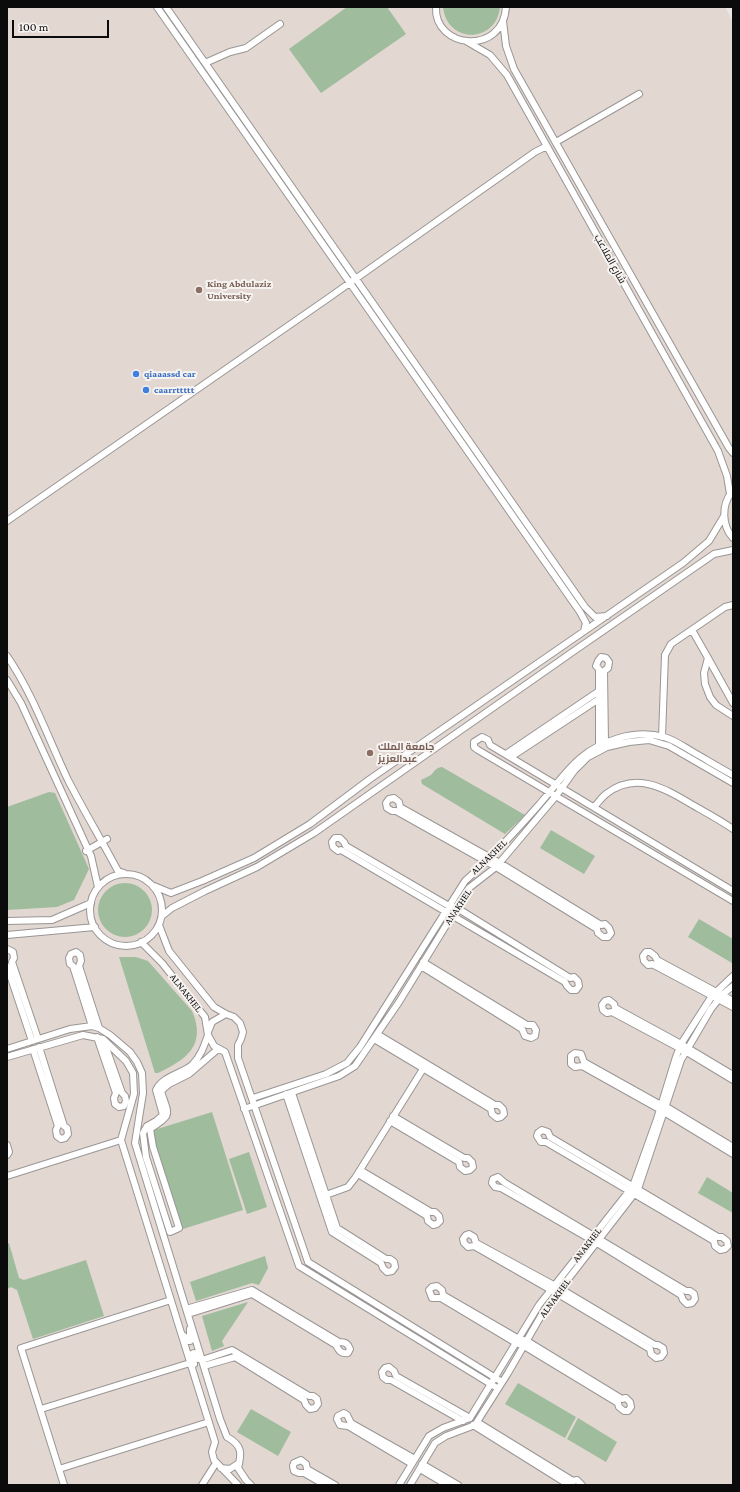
<!DOCTYPE html>
<html>
<head>
<meta charset="utf-8">
<style>
	body { margin:0 }
	#map { position:relative; width:740px; height:1492px; overflow:hidden; background:#e9e6e4; font-family:"Crimson Pro",serif }
	canvas { display:block }
	.frame { position:absolute; inset:0; border:8px solid #0c0b0b; pointer-events:none }
	.scale { position:absolute; left:12px; top:20px; width:97px; height:18px; box-sizing:border-box; border:2px solid #0c0b0b; border-top:0; padding-left:5px; font-size:12px; line-height:14px; white-space:nowrap; color:#0c0b0b; -webkit-text-stroke:3px #f6f3f1; paint-order:stroke }
</style>
</head>
<body>
<div id="map">
<canvas width="740" height="1492"></canvas>
<div class="frame"></div>
<div class="scale">100 m</div>
</div>
<script>
const ctx = document.querySelector('canvas').getContext('2d');
ctx.lineJoin = 'round';
function fill(path, color) { ctx.fillStyle = color; ctx.fill(path, 'evenodd'); }
function strokePath(path, color, width, dash) { ctx.strokeStyle = color; ctx.lineWidth = width; ctx.lineCap = dash ? 'butt' : 'round'; ctx.setLineDash(dash || []); ctx.stroke(path); }
function label(font, color, halo, rows, align = 'center') {
  ctx.font = font + ' "Crimson Pro",Cairo,serif'; ctx.lineWidth = 4; ctx.setLineDash([]); ctx.textBaseline = 'middle'; ctx.strokeStyle = halo; ctx.fillStyle = color; for (const [text, x, y, turn = 0] of rows) {
    ctx.save(); ctx.translate(x, y); ctx.rotate((+turn || 0) * Math.PI / 180); ctx.textAlign = isNaN(turn) ? turn : align; if (halo) ctx.strokeText(text, 0, 0); ctx.fillText(text, 0, 0); ctx.restore();
  }
}
fill(new Path2D(`
	M7,7h718l8,15v1463h-726z`), '#e2d7d1');
fill(new Path2D(`
	M347,7h40l19,27 -85,59 -32,-44z
	M443,7h57c-4,37 -53,37 -57,0z
	M442,767l83,48 -20,19 -83,-50 -1,-4c3,-2 7,-3 10,-5 4,-4 4,-7 11,-8z
	M49,792l6,1 34,76 -15,31 -17,7 -50,3v-103z
	M551,830l44,26 -11,18 -44,-26z
	M98 910a27 27 0 1 1 54 0a27 27 0 1 1-54 0Z
	M699,919l34,20 -1,24 -44,-26z
	M119,957h17l12,4 44,50c15,34 -6,49 -34,62h-3z
	M212,1112l31,98 -60,19 -32,-98z
	M249,1152l18,55 -20,7 -18,-55z
	M707,1177l26,16v20l-35,-20z
	M9,1243l10,35 5,2 62,-20 18,56 -71,23 -16,-49 -6,-3 -4,2v-45z
	M265,1256l3,12 -9,17 -7,-2 -56,18 -6,-19z
	M248,1302l-26,39 2,5 -12,5 -10,-35z
	M518,1383l58,34 -11,21 -60,-34z
	M251,1409l40,23 -13,24 -41,-24z
	M578,1418l39,24 -11,20 -39,-23z`), '#9fbc9d');
const minor = new Path2D(`
	M157,7l423,605 6,11 -2,8
	M166,7l419,600 10,10 12,-1
	M436,7c-2,42 67,49 70,0
	M503,21l3,25 8,23 215,379 4,5
	M466,41l24,14 17,20 211,376 9,25 3,18
	M205,63l25,-11 16,-4 34,-24
	M556,142l83,-48
	M732,492c-11,13 -10,34 1,46
	M7,521l320,-222 208,-147 12,-6
	M692,630l16,28 -4,15 1,11 5,13 6,8 17,11
	M7,656c26,38 41,82 61,124 16,31 34,61 50,91l6,2
	M708,658l25,45
	M7,680l14,23 70,153 7,31
	M662,737l3,-82 6,-11 54,-37 8,-2
	M599,744v-75l-3,-3 2,-5 3,-4 5,1 3,4 -1,6 -4,3 1,71
	M506,754l93,-63
	M511,757l88,-58
	M394,798l5,4 1,5 100,56 101,62 4,-1 4,4 2,5 -3,4h-5l-5,-4 -1,-4 -101,-62 -100,-56h-4l-5,-3 -1,-5 3,-4z
	M594,807c4,-4 8,-10 12,-13 30,-23 58,-6 85,10 14,8 29,16 42,25
	M335,838h5l4,4 2,4 103,60 8,2 113,70 4,-1 4,4 1,5 -3,4h-5l-4,-4 -2,-4 -224,-132 -3,1 -5,-4 -1,-5z
	M86,851l21,-12
	M90 910a36 36 0 1 1 72 0a36 36 0 1 1-72 0Z
	M154,886l17,7 31,-12 52,-23 56,-34 60,-45 313,-216 26,-22 15,-25
	M733,891l-243,-146 -2,-5 -6,-3 -8,5v5l4,3 255,151
	M162,916l10,-8 33,-17 52,-24 57,-34 257,-180 143,-99 19,-4
	M7,921l45,-1 39,-17
	M159,925l10,26 45,56 12,7 8,3 6,6 3,9 -2,7 -3,6v13l70,204 194,120
	M7,935l88,-8
	M141,942l21,21 43,54 3,18 6,11 11,6 74,214 195,120
	M7,949l6,3 1,6 -2,4 26,77
	M7,966l25,75
	M421,966l101,63 3,7 6,2 4,-2 1,-6 -3,-5h-6l-104,-63
	M733,1001l-76,-41 -2,-4 -5,-4h-4l-3,4 1,5 4,4 4,-1 81,43
	M92,1026l-19,-60 -3,-2 -1,-6 2,-4 5,-2 4,3 1,6 -2,5 20,62
	M208,1032l4,-10 14,-8
	M208,1035c-4,11 -7,21 -16,30 -11,9 -29,11 -36,25l7,25 -7,6 -9,5 -4,7 3,24 24,75 9,-4 -26,-81 -3,-18c24,-15 18,-14 11,-38l8,-7 20,-10 29,-25
	M97,1037l19,56 -2,5 1,6 4,3 5,-1 2,-5 -1,-5 -3,-3 -18,-51
	M374,1039l117,70 1,5 5,4 4,-1 3,-3 -1,-5 -4,-4h-4l-118,-71
	M7,1049l63,-20 22,-3 7,2 11,7 20,17 7,10 5,11 1,20 -8,50 85,276 7,18c15,8 15,16 11,31l8,12 5,5
	M33,1049l25,77 -2,4 1,6 4,3 4,-1 3,-4 -1,-6 -3,-2 -25,-79
	M7,1057l76,-22 20,4 23,22 7,12 1,21 -13,46 94,302 -3,10 2,8 24,25
	M733,1075l-52,-31 -66,-36 -1,-4 -5,-4 -4,1 -3,4 1,5 4,3 5,-1 73,39 48,29
	M286,1094l46,138 49,31 2,5 4,4 5,-1 3,-4 -1,-5 -4,-3h-4l-49,-31 -45,-135
	M253,1098l73,-24 21,-11 13,-16 105,-166c26,-23 49,-48 72,-74 28,-31 38,-56 82,-69 14,-4 30,-5 45,-1 11,3 20,10 29,15 14,8 27,16 40,23
	M244,1109l95,-33 16,-10 44,-64 70,-114 27,-21 60,-71 18,-25 14,-14 19,-10 22,-5 20,-2 20,6 64,37
	M390,1121l69,41 1,5 5,4 5,-1 3,-3 -1,-5 -4,-4h-4l-71,-42
	M542,1130l6,2 2,5 168,100h4l5,4 1,5 -3,3 -5,1 -5,-4 -1,-5 -168,-99h-5l-4,-6 1,-3z
	M7,1145l2,7 -2,3
	M733,1147l-68,-41 -4,-1 -77,-43 -3,-8 -6,-1 -4,3v8l4,3 7,-1 77,43 74,45
	M358,1174l69,42 1,5 5,4 4,-1 3,-3 -1,-5 -4,-4h-4l-71,-42
	M7,1176l114,-36
	M498,1177l7,6 181,108h4l4,3 1,5 -3,4 -5,1 -4,-4 -2,-5 -84,-52 -96,-55 -6,-1 -3,-4 1,-4z
	M326,1195l22,-8 7,-9 68,-109
	M469,1234l5,3 2,6 85,46 94,56h3l5,3 1,5 -3,4 -5,1 -5,-4 -1,-5 -92,-55 -84,-48 -6,1 -4,-4 -1,-4 3,-4z
	M437,1286l5,4 1,5 76,44 8,2 95,58 4,-1 4,4 1,5 -3,4h-4l-5,-4 -1,-4 -94,-57 -8,-3 -75,-45h-9l-3,-8 3,-3z
	M186,1309l66,-19 87,52c7,0 9,2 11,7l-2,4c-7,1 -9,-2 -12,-8l-84,-51 -64,20
	M184,1336l3,5h3v-12
	M202,1360l30,-10 77,46h4l4,3 1,5 -3,4 -5,1 -4,-4 -2,-5 -69,-43 -31,9
	M194,1364l-2,-10 2,-1 2,1 2,5
	M41,1409l149,-46
	M463,1421l-72,-41h-4l-4,-3 -1,-5 3,-4 4,-1 5,4 2,5 74,42
	M477,1422l96,59 4,-1 5,5
	M473,1425l96,60
	M412,1464l-64,-38 -8,-1 -3,-6 1,-3 6,-3 3,2 4,8 64,36
	M422,1464l36,21
	M221,1468l9,1 9,-6
	M59,1469l150,-47
	M420,1469l27,16
	M64,1485l-43,-137 150,-48
	M202,1485l14,-22
	M325,1485l-21,-12h-5l-5,-2 -1,-5 1,-3 7,-3 5,4 1,5 28,16
	M399,1485l30,-49 14,-8 27,-10 69,-113 94,-119 24,-67 19,-62 5,-13 31,-48 21,-20
	M410,1485l25,-42 11,-7 29,-11 33,-52 37,-64 93,-120 43,-129 30,-51 11,-14 11,-9`);
strokePath(minor, '#999695', 8);
strokePath(minor, '#fff', 6);
for (const [x, y, r, color] of [
	[199,290,4,"#8d6e63"],
	[136,374,4,"#3f7fe0"],
	[146,390,4,"#3f7fe0"],
	[370,753,4,"#8d6e63"]
]) { const dot = new Path2D(); dot.arc(x, y, r, 0, 2 * Math.PI); ctx.fillStyle = color; ctx.fill(dot); strokePath(dot, '#f6f3f1', 1.5); }
label('10px', '#0c0b0b', '#f6f3f1', [
	["شارع الملاعب",610,259,61],
	["ALNAKHEL",489,857,-44],
	["ANAKHEL",458,907,-56],
	["ALNAKHEL",186,993,52],
	["ANAKHEL",587,1245,-52],
	["ALNAKHEL",555,1298,-54]
]);
label('bold 10px', '#785e54', '#f6f3f1', [
	["King Abdulaziz",207,284],
	["University",207,296],
	["جامعة الملك",378,747],
	["عبدالعزيز",378,759]
], 'left');
label('bold 10px', '#366cbe', '#f6f3f1', [
	["qiaaassd car",144,374],
	["caarrttttt",154,390]
], 'left');
</script>
</body>
</html>
